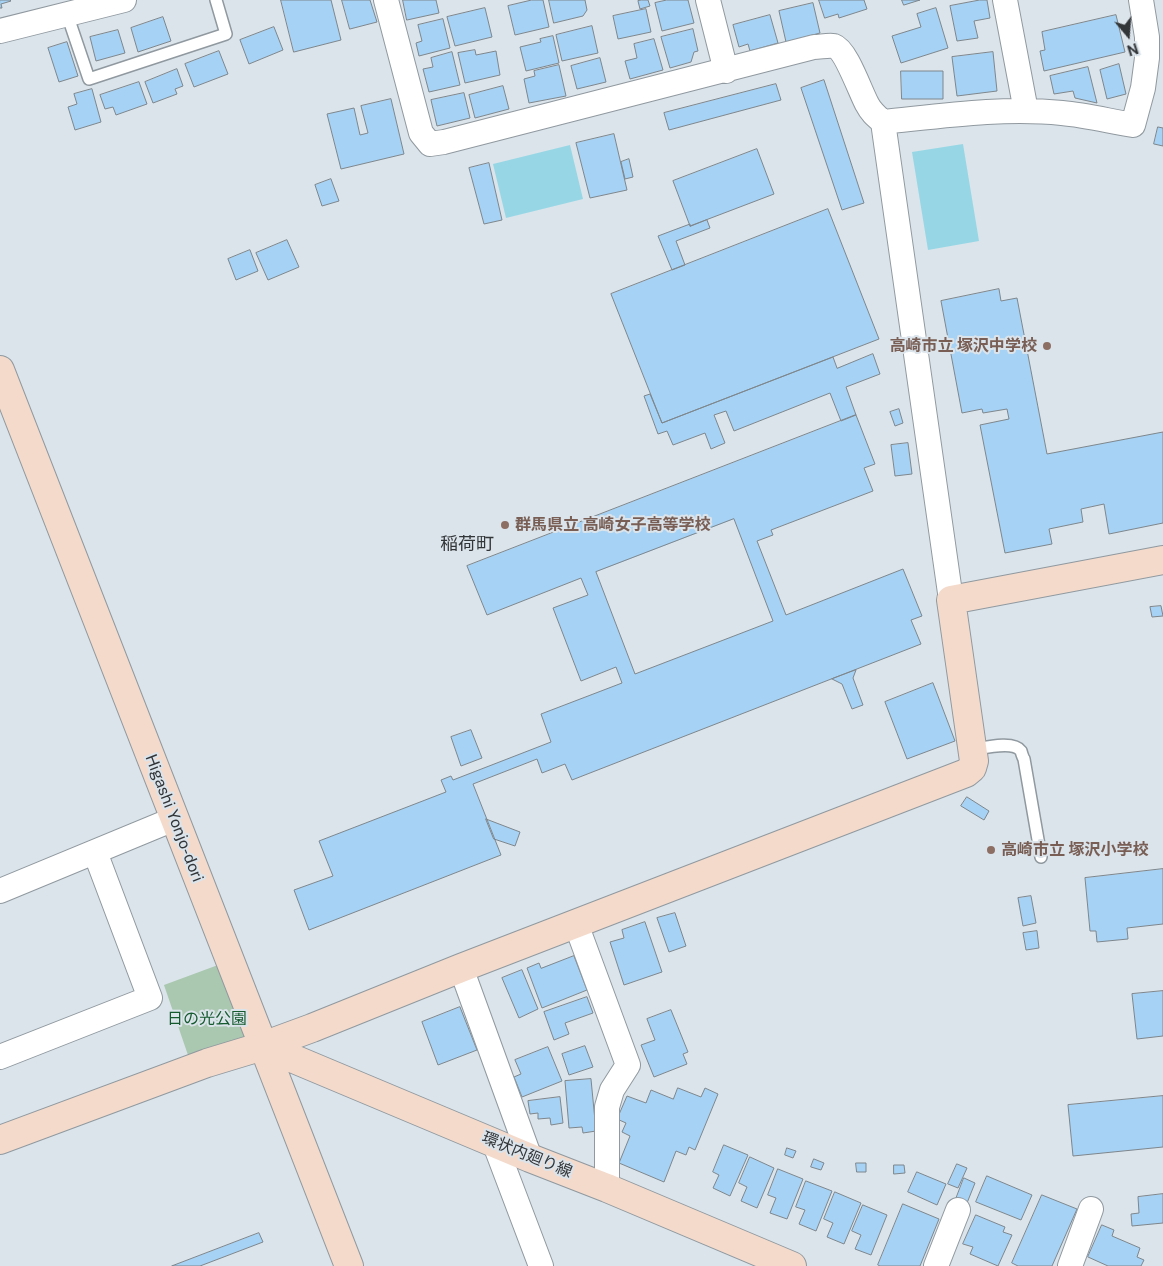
<!DOCTYPE html>
<html>
<head>
<meta charset="utf-8">
<style>
	body { margin:0 }
	#map { position:relative; width:1163px; height:1266px; overflow:hidden; background:#dbe4eb; font-family:"Public Sans",sans-serif }
	canvas { display:block }
	.north { position:absolute; left:1103px; top:10px; width:50px; height:50px; -webkit-text-stroke:4px #dbe4eb; paint-order:stroke; rotate:162deg; font-size:14px; font-weight:700; line-height:20px; text-align:center; color:#333639 }
	.north::after { content:''; display:block; margin:auto; width:18px; height:22px; background:#333639; clip-path:polygon(50% 0,100% 100%,50% 72%,0 100%) }
</style>
</head>
<body>
<div id="map">
<canvas width="1163" height="1266"></canvas>
<div class="north">N</div>
</div>
<script>
const ctx = document.querySelector('canvas').getContext('2d');
ctx.lineJoin = 'round';
function fill(path, color) { ctx.fillStyle = color; ctx.fill(path, 'evenodd'); }
function strokePath(path, color, width, dash) { ctx.strokeStyle = color; ctx.lineWidth = width; ctx.lineCap = dash ? 'butt' : 'round'; ctx.setLineDash(dash || []); ctx.stroke(path); }
function label(font, color, halo, rows, align = 'center') {
  ctx.font = font + ' "Public Sans","Noto Sans JP",sans-serif'; ctx.lineWidth = 4; ctx.setLineDash([]); ctx.textBaseline = 'middle'; ctx.strokeStyle = halo; ctx.fillStyle = color; for (const [text, x, y, turn = 0] of rows) {
    ctx.save(); ctx.translate(x, y); ctx.rotate((+turn || 0) * Math.PI / 180); ctx.textAlign = isNaN(turn) ? turn : align; if (halo) ctx.strokeText(text, 0, 0); ctx.fillText(text, 0, 0); ctx.restore();
  }
}
fill(new Path2D(`
	M218,965l29,74 -58,19 -25,-73z`), '#aac7b0');
fill(new Path2D(`
	M963,144l16,97 -51,9 -16,-98z
	M570,145l13,54 -77,19 -13,-54z`), '#97d7e5');
const building = new Path2D(`
	M0,0h10l1,1 -10,3 1,4h-2z
	M281,0h50l10,40 -47,12z
	M342,0h28l7,22 -27,7z
	M403,0h33l3,13 -32,7z
	M532,0h11l6,27 -34,8 -7,-29z
	M549,0h36l2,10 -4,6 -29,7z
	M642,0h6l2,6 -10,3 -2,-8z
	M667,0h21l6,23 -32,8 -7,-28z
	M819,0h45l3,9 -28,9 -1,-4 -13,4z
	M902,0h18l-16,5z
	M980,0h7l3,18 -16,3 4,17 -21,3 -7,-35z
	M813,3l7,30 -34,9 -7,-31z
	M485,8l7,29 -37,9 -8,-29z
	M936,8l12,40 -47,15 -9,-27 29,-9 -4,-13z
	M646,9l5,23 -33,7 -5,-23z
	M770,15l8,28 -28,8 -2,-7 -9,3 -6,-22z
	M1116,15l9,37 -81,19 -4,-20 5,-1 -3,-18z
	M163,17l8,24 -33,11 -7,-24z
	M443,19l7,29 -31,8 -3,-13 6,-2 -4,-16z
	M592,26l6,27 -36,8 -6,-26z
	M274,27l9,23 -34,14 -9,-24z
	M693,29l5,22 -4,1 -3,10 -21,6 -9,-31z
	M118,30l7,23 -29,8 -6,-24z
	M553,36l6,27 -33,8 -6,-24 21,-5 -1,-3z
	M654,39l9,31 -33,9 -5,-18 12,-3 -3,-14z
	M67,42l11,34 -19,6 -11,-34z
	M475,50l1,5 20,-4 4,24 -35,8 -7,-30z
	M219,51l9,23 -34,13 -9,-23z
	M452,52l8,33 -31,7 -6,-23 10,-2 -2,-9z
	M993,52l4,39 -40,5 -5,-39z
	M600,58l6,24 -29,7 -6,-23z
	M1119,64l7,30 -19,5 -7,-29z
	M559,65l7,31 -37,7 -5,-24 11,-3 -1,-5z
	M1088,67l9,36 -22,-5 -2,-7 -19,3 -4,-18z
	M177,69l6,17 -8,3 2,5 -24,9 -8,-21z
	M901,71h42v28h-41z
	M824,80l40,123 -22,7 -41,-122z
	M139,82l8,22 -31,11 -3,-8 -8,2 -5,-14z
	M776,84l5,16 -112,30 -5,-17z
	M503,86l6,23 -34,9 -6,-23z
	M92,89l9,33 -26,8 -7,-23 9,-3 -3,-10z
	M464,93l6,25 -33,8 -6,-26z
	M391,99l13,55 -63,15 -14,-55 27,-6 6,27 8,-2 -7,-27z
	M1158,127l5,1v18l-9,-2z
	M614,134l13,56 -37,8 -14,-55z
	M757,149l17,45 -84,32 -17,-45z
	M629,159l4,18 -8,2 -4,-17z
	M489,163l13,57 -18,4 -15,-56z
	M331,179l8,22 -17,5 -7,-21z
	M828,209l51,130 -217,84 -51,-129z
	M707,220l3,8 -34,13 9,24 -13,5 -14,-34 32,-12v2z
	M287,240l12,27 -31,13 -12,-27z
	M250,250l8,21 -22,9 -8,-21z
	M999,289l2,12 16,-3 30,156 116,-22v91l-54,11 -5,-30 -23,5 2,13 -34,7 3,15 -47,9 -25,-128 29,-6 -2,-10 -24,4 -1,-4 -20,4 -21,-112z
	M873,354l7,20 -34,13 10,28 -15,6 -11,-28 -96,38 -8,-20 -12,4 11,28 -14,6 -6,-16 -32,12 -6,-14 -9,3 -14,-38 6,-2 12,29 171,-66 4,11z
	M899,409l4,14 -8,3 -5,-14z
	M856,415l19,49 -11,4 9,23 -102,39 2,5 -16,6 29,74 117,-46 19,47 -11,4 10,24 -349,136 -7,-16 -23,9 -5,-14 -64,25 28,71 -192,75 -15,-40 39,-14 -14,-35 127,-49 -5,-12 10,-4 2,4 98,-38 -10,-28 81,-31 -6,-16 -35,14 -28,-73 35,-13 -7,-17 -94,37 -20,-49zM734,519l39,102 -138,53 -39,-102z
	M908,443l4,31 -17,2 -4,-31z
	M1161,606l2,10 -11,1 -2,-10z
	M856,670l-3,8 10,27 -11,4 -10,-25 -10,-5z
	M933,683l22,58 -48,18 -22,-57z
	M471,730l11,28 -21,8 -10,-29z
	M967,797l22,14 -5,9 -23,-14z
	M486,819l34,13 -5,14 -21,-7z
	M1163,869v55l-36,4 1,11 -31,3 -1,-11h-6l-5,-53z
	M1031,896l5,27 -13,3 -5,-28z
	M675,913l11,33 -17,6 -12,-34z
	M645,922l17,50 -38,13 -14,-43 14,-4 -2,-8z
	M1037,931l2,17 -13,2 -3,-17z
	M574,956l13,34 -45,18 -15,-40 12,-5 2,5z
	M522,970l16,39 -19,9 -17,-40z
	M1163,991v45l-26,3 -5,-45z
	M587,997l6,16 -28,10 4,11 -15,6 -10,-28z
	M460,1007l17,43 -39,15 -16,-43z
	M671,1010l17,42 -5,2 4,10 -33,13 -13,-32 14,-5 -8,-21z
	M585,1046l8,21 -24,8 -7,-21z
	M548,1047l14,34 -40,16 -8,-20 7,-3 -6,-14z
	M591,1079l5,52 -13,2 -1,-6 -13,1 -4,-47z
	M678,1088l23,9 4,-9 13,6 -23,56 -6,-3 -3,8 -10,-4 -12,31 -45,-19 11,-27 -8,-4 4,-9 -9,-4 10,-23 19,7 5,-13 22,9z
	M1163,1096v51l-90,9 -5,-51z
	M560,1097l3,26 -12,2 -1,-7 -12,1v-6l-8,1 -2,-13z
	M724,1145l24,10 -18,41 -17,-8 6,-13 -6,-3z
	M787,1148l9,3 -3,7 -8,-3z
	M750,1157l24,11 -17,40 -16,-7 6,-14 -8,-4z
	M814,1159l10,4 -3,7 -10,-3z
	M856,1163h10v9h-9z
	M957,1164l10,4 -9,20 -10,-4z
	M894,1165h10l1,8 -11,1z
	M778,1169l25,10 -16,40 -17,-6 6,-15 -8,-3z
	M917,1172l29,12 -9,21 -29,-13z
	M987,1176l45,19 -11,25 -45,-18z
	M964,1178l11,5 -8,20 -11,-4z
	M806,1181l26,10 -16,40 -17,-7 6,-14 -9,-3z
	M835,1192l26,11 -17,41 -17,-7 6,-14 -9,-4z
	M1163,1194v29l-31,3 -1,-12 8,-1 -1,-16z
	M1042,1195l35,14 -25,57h-34l-6,-3z
	M903,1204l36,15 -19,47h-40l-2,-1z
	M863,1205l24,10 -16,40 -16,-6 6,-14 -9,-4z
	M976,1215l29,12 -2,5 9,3 -14,31 -28,-12 3,-7 -10,-3z
	M1102,1225l12,5 -2,6 28,12 -3,9 7,3 -3,6h-33l-20,-9z
	M259,1233l4,9 -63,24h-28z`);
fill(building, '#a5d2f5');
strokePath(building, '#7e868c', 1);
const lane = new Path2D(`
	M67,14l22,65 137,-45 -10,-34
	M972,750c12,-2 41,-10 49,1 0,0 2,7 3,8l17,98`);
const street = new Path2D(`
	M386,0l35,133 9,11 14,-2 370,-95c6,0 14,-2 20,-1 12,4 26,45 33,58 4,8 9,12 16,18l68,478
	M708,0l18,71
	M1005,0l21,111
	M0,31l124,-31
	M883,122c59,-6 119,-15 179,-9 23,2 47,8 71,12l10,-37 4,-30v-21l-6,-37
	M0,891l174,-72
	M576,924l52,141 -16,25 -5,17v81
	M461,968l69,190
	M0,1057l150,-59 -55,-146
	M494,1142l47,124
	M936,1266l22,-56
	M1070,1266l21,-57`);
const secondary = new Path2D(`
	M0,370l349,896
	M263,1046l267,112 77,30 185,78
	M0,1140l207,-77 56,-17 49,-18 149,-60 505,-195 6,-5 2,-7 -23,-161 212,-40`);
strokePath(lane, '#90999f', 14);
strokePath(street, '#90999f', 26);
strokePath(secondary, '#90999f', 30);
strokePath(lane, '#fff', 11);
strokePath(street, '#fff', 24);
strokePath(secondary, '#f4dacb', 28);
for (const [x, y, r, color] of [
	[1047,346,5,"#8d6e63"],
	[505,525,5,"#8d6e63"],
	[991,850,5,"#8d6e63"]
]) { const dot = new Path2D(); dot.arc(x, y, r, 0, 2 * Math.PI); ctx.fillStyle = color; ctx.fill(dot); strokePath(dot, '#dbe4eb', 2); }
label('bold 16px', '#785e54', '#dbe4eb', [
	["高崎市立 塚沢中学校",1037,346,"right"],
	["群馬県立 高崎女子高等学校",515,525],
	["高崎市立 塚沢小学校",1001,850]
], 'left');
label('16px', '#333639', '#dbe4eb', [
	["Higashi Yonjo-dori",174,818,69],
	["環状内廻り線",527,1155,22]
]);
label('16px', '#155a2e', '#dbe4eb', [
	["日の光公園",207,1019]
]);
label('18px', '#333639', '#dbe4eb', [
	["稲荷町",467,544]
]);
</script>
</body>
</html>
